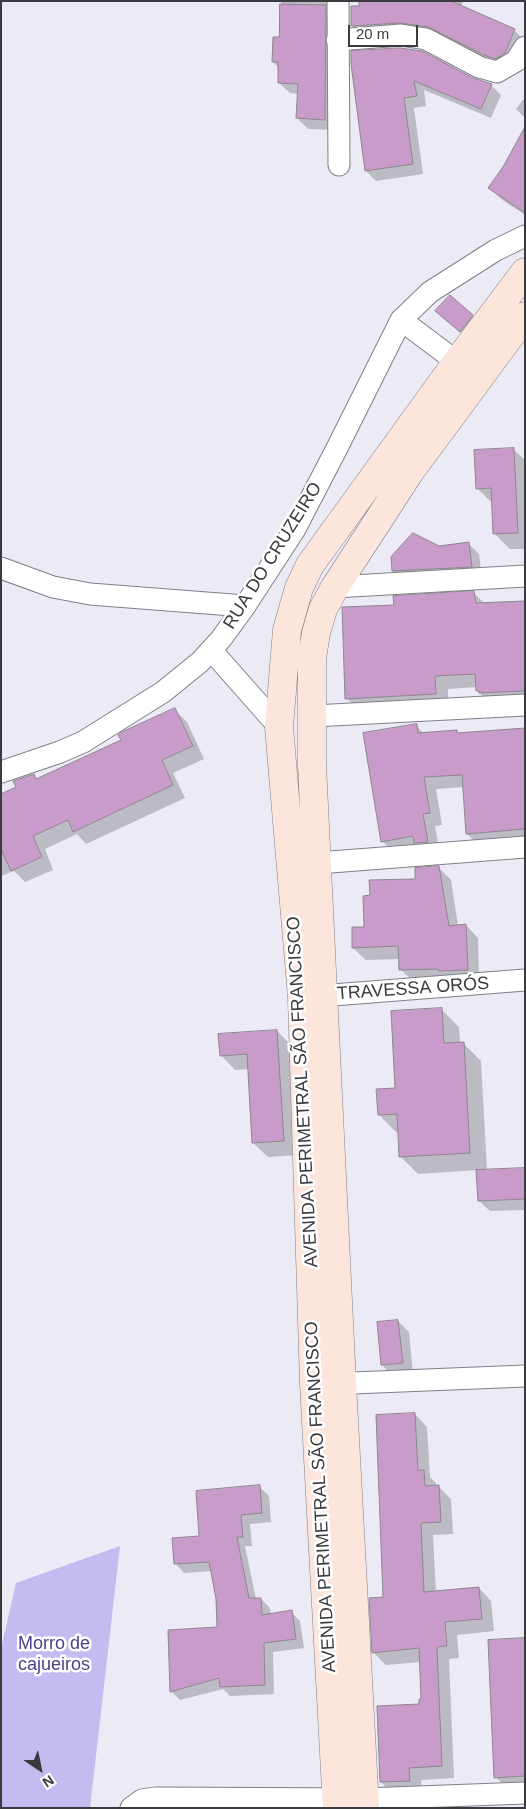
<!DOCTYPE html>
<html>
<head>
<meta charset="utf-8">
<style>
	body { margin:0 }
	#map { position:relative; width:526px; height:1809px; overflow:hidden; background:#ebeaf5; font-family:Arial,sans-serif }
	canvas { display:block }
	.frame { position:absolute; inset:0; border:2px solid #3b3a3f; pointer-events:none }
	.north { position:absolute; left:15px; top:1744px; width:50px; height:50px; -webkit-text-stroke:4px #fff; paint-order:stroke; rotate:146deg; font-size:14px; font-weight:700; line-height:20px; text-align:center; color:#3b3a3f }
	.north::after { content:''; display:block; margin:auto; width:18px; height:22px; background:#3b3a3f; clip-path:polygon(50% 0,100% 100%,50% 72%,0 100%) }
	.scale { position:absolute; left:348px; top:25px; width:70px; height:22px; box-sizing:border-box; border:2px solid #3b3a3f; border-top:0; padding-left:6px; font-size:15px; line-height:18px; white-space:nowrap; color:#3b3a3f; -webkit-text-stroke:4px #fff; paint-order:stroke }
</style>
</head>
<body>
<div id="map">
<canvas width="526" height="1809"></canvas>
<div class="frame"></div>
<div class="north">N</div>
<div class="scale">20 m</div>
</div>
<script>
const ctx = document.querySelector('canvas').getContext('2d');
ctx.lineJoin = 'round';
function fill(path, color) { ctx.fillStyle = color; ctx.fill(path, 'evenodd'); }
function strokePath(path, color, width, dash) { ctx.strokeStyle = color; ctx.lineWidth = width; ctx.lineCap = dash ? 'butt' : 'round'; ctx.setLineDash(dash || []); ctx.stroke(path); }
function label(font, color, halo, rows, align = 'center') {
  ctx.font = font + ' Arial,sans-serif'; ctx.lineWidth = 5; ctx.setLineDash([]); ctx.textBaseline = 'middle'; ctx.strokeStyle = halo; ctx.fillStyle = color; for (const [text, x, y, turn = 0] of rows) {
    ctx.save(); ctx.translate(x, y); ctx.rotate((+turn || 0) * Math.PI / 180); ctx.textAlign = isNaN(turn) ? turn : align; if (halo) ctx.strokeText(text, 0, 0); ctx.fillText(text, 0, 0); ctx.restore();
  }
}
fill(new Path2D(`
	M120,1546l-30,262h-89v-159l15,-66z`), '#c3bcf1');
fill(new Path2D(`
	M281,1h46v7l9,9v113l-28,-1 -11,-11 2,-24 -9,-1 -11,-10v-15l-6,-6 7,-23z
	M360,1h103l-2,6 53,23 11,11 -18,28 -67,-32h-77l-11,-11 9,-19z
	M352,63l139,22 10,10 -10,23 -67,-28 2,16 -12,2 9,66 -47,7 -10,-10z
	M525,97v21l-9,-9z
	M525,130v85l-24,-16 -11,-11 14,-20z
	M472,316l5,6 -11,15 -24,-20z
	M513,449l12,11v89h-15l-16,-16 -1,-29 -16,-16z
	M468,543l11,11 3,23 -78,5 -11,-11 46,-24z
	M474,593l11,11 40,-2v102h-35l-12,-13 -1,-4 -29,2v17l-89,5 -12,-13 48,-92z
	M174,709l13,13 17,37 -31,14 12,25 -99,46 -9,-10 -32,15 8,21 -28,12 -11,-11 -13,5v-81l16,-7 16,-12 5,4 85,-39z
	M416,725l8,9 32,-3 3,3 66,-5v113l-45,4 -13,-12 -3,-47 -28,2 6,36 -7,1 5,28 -46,-1 -12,-12z
	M438,867l13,13 7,46 8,-1 12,13 1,44 -66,-1 -13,-12v-10l-34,1 -13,-12 12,-20 6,-32 45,-16z
	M441,1009l18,18 1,16h3l18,18 6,110 38,-2v41l-35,1 -11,-10 -1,-31 -60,4 -18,-18 -1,-24h-3l-17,-17 18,-26z
	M277,1031l15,15 6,109 -30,2 -15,-14 -4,-74 -14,1 -14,-15z
	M398,1321l11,11 4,42 -20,2 -11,-11z
	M415,1414l12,13 3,50 6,6v4h3l12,12 2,35 -20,1 3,58 43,-5 12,13 3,30 -37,4 2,23 -10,1 5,119 -33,2 1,13 -29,2 -12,-13 42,-82 -2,-38 -35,3 -13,-13 12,-54z
	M260,1487l9,9 2,26 -21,2 2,22h-7l11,53h5l9,9 1,7 20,-3 9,9 4,27 -31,4 1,42 -44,2 -7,-7 -43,11 -9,-9 48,-63 -2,-29 -5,-28 -28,2 -9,-10 25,-26z
	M525,1639v153h-15l-14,-15z`), '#0003');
const building = new Path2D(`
	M359,1h92l64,28 -10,24 -10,6 -11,-4 -56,-28 -28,-4 -49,3v-20h8z
	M280,4l46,1 -1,115 -29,-2 2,-34 -20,-1v-21h-6l1,-25h6z
	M400,48l22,3 51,27 19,6 -11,25 -67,-28 3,15 -13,2 9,66 -48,7 -14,-107v-13z
	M525,127v86l-37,-25 15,-21z
	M450,295l23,20 -13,17 -25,-21z
	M514,448l4,85 -25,1 -2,-46 -15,1 -2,-39z
	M413,533l26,13 30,-4 3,25 -80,4 -1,-14z
	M474,591l2,12 49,-2v90l-46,2v-2h-3l-1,-17 -40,2 1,18 -91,5 -3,-92 52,-2 -1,-9z
	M175,708l18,38 -31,14 11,25 -100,47 -5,-12 -35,16 9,21 -31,14 -10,-22v-55l15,-7 -3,-6 21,-7 2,5 85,-39 -3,-5 2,-2z
	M417,724l1,9 39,-3v3l68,-5v101l-59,5 -4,-59 -38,2 6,36 -7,1 5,28 -14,1 -1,-7 -32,6 -18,-109z
	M439,866l10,60 17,-2 2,46 -30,1v-2l-39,1 -1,-24 -46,2v-21h12l-1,-31 7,-1 -1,-15 46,-1v-11z
	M442,1008l2,35 20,-1 6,111 -71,4 -2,-43 -19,1 -2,-26 19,-1 -4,-77z
	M277,1030l7,111 -32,2 -5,-89 -27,2 -2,-22z
	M525,1168v31l-47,2 -2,-31z
	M398,1320l5,43 -22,2 -4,-43z
	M415,1413l3,57h6l1,16 14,-1 2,37 -20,1 3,69 55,-5 3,32 -37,3 2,24 -10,1 5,119 -33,2 1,13 -30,1 -3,-76 42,-2v-5h2l-2,-51 -47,5 -3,-55 14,-1 -7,-182z
	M260,1485l2,28 -21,2 2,22h-6l12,61h12l1,17 30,-5 4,29 -32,4 1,42 -45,2 -1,-9 -49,14 -2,-62 49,-3 -1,-28 -7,-37 -35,2 -2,-26 27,-2 -3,-45z
	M525,1638v138l-31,2 -6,-138z`);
fill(building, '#c99bca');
strokePath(building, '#8e868d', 1);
const street = new Path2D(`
	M338,1l1,164
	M337,40l64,-5 25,4 53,28 18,5 19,-11 9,-14
	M401,320l56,42
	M1,568l52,19 37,7 155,12
	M335,587l190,-11
	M211,650l68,77
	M313,716l212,-11
	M1,772l59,-20 23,-10 80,-50 37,-30 21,-23 24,-33 50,-77 41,-79 65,-130 29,-28 66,-42 29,-14
	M318,863l207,-16
	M307,997l218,-17
	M328,1384l197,-8
	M131,1808l11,-8 13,-2 210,1 160,-6`);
const secondary = new Path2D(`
	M337,1808l-23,-424 -12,-387 -23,-270 8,-97 12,-42 11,-23 147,-203 68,-90
	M365,1808l-23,-425 -30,-618v-107l4,-25 7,-24 12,-22 74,-114 116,-157`);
strokePath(street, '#807f89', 23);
strokePath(secondary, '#807f89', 29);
strokePath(street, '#fff', 21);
strokePath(secondary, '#fce6db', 28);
label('18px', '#3b3a3f', '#fff', [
	["RUA DO CRUZEIRO",273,556,-58],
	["TRAVESSA ORÓS",413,989,-4],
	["AVENIDA PERIMETRAL SÃO FRANCISCO",303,1092,-93],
	["AVENIDA PERIMETRAL SÃO FRANCISCO",321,1497,-93]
]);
label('18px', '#4f4187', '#fff', [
	["Morro de",54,1644],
	["cajueiros",54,1665]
]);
</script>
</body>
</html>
